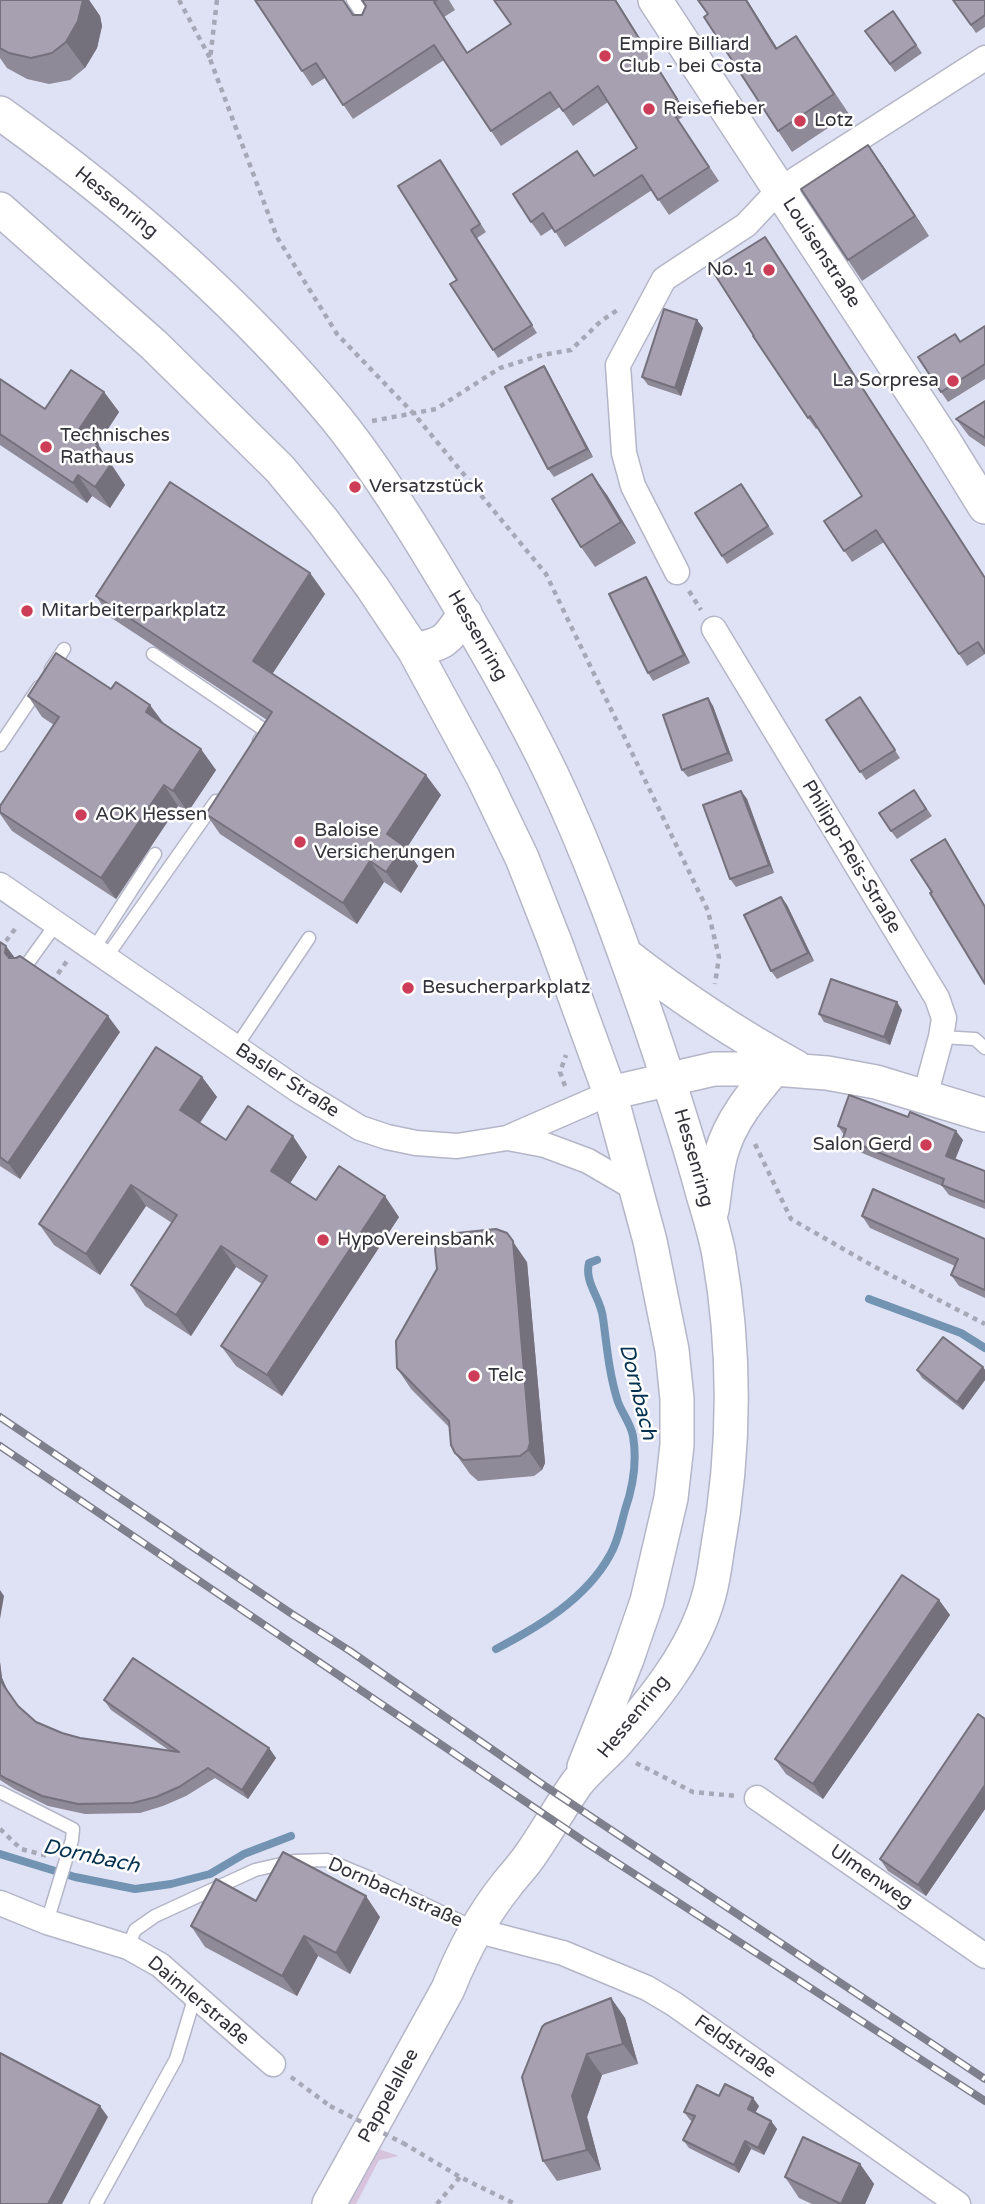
<!DOCTYPE html>
<html>
<head>
<meta charset="utf-8">
<style>
	body { margin:0 }
	canvas { display:block; background:#dfe1f4 }
</style>
</head>
<body>
<canvas width="985" height="2204"></canvas>
<script>
const ctx = document.querySelector('canvas').getContext('2d');
ctx.lineJoin = 'round';
function fill(path, color) { ctx.fillStyle = color; ctx.fill(path, 'evenodd'); }
function strokePath(path, color, width, dash) { ctx.strokeStyle = color; ctx.lineWidth = width; ctx.lineCap = dash ? 'butt' : 'round'; ctx.setLineDash(dash || []); ctx.stroke(path); }
function label(font, color, halo, rows, align = 'center') {
  ctx.font = font + ' "Varela Round",sans-serif'; ctx.lineWidth = 5; ctx.setLineDash([]); ctx.textBaseline = 'middle'; ctx.strokeStyle = halo; ctx.fillStyle = color; for (const [text, x, y, turn = 0] of rows) {
    ctx.save(); ctx.translate(x, y); ctx.rotate((+turn || 0) * Math.PI / 180); ctx.textAlign = isNaN(turn) ? turn : align; if (halo) ctx.strokeText(text, 0, 0); ctx.fillText(text, 0, 0); ctx.restore();
  }
}
fill(new Path2D(`
	M375,2148l24,8 -20,4 -23,44h-11z`), '#d7c4dc');
strokePath(new Path2D(`
	M869,1299l92,34 24,15
	M496,1649c42,-22 90,-50 114,-94 8,-13 11,-31 15,-45 8,-23 12,-50 8,-74 -2,-12 -11,-23 -15,-34 -9,-28 -11,-55 -15,-84 -2,-20 -19,-35 -14,-55l8,-3
	M0,1854l75,23 60,12 36,-5 39,-10 34,-20 47,-18`), '#7294b2', 8);
const lane = new Path2D(`
	M353,0l15,22
	M153,654l113,77 -7,10
	M51,669l13,-20
	M0,745l39,-58
	M93,950l62,-96
	M105,959l111,-158
	M25,967l31,-43
	M941,1037l34,2 10,9
	M236,1047l73,-109
	M0,1792l73,37 -1,11 -25,82
	M128,1947l7,-17 20,-14 100,-46 39,-9 33,-1 41,17 109,52
	M96,2204l80,-145 19,-63`);
const street = new Path2D(`
	M677,572l-44,-86 -9,-33 -6,-88 46,-86 82,-54 33,-35 206,-132
	M714,629l223,369 7,20 -3,19 -16,59
	M0,885l298,205 62,38 27,9 29,6 41,3 50,-8 103,-45
	M508,1138l37,7 43,16 48,28
	M757,1798l228,158
	M0,1903l47,19 81,25 32,18 113,99
	M490,1934l73,19 84,35 27,16 284,200`);
const secondary = new Path2D(`
	M655,0l286,436 44,71
	M0,113c123,88 238,187 335,304 35,43 70,98 99,146 42,69 83,139 118,212 38,80 68,164 97,247 19,56 38,112 53,169 6,21 13,42 17,64 17,98 16,199 -2,297 -2,14 -4,29 -8,43 -15,56 -56,106 -94,149 -12,13 -27,25 -38,39 -17,24 -31,50 -48,74 -7,10 -14,17 -21,26 -25,31 -45,68 -60,106l-119,215
	M0,209l154,136 126,124 43,52 49,66 42,63 69,127 39,81 33,84 55,151 40,148 22,109 5,49v46l-6,53 -24,103 -20,58 -43,108
	M414,650c32,-6 33,-10 51,-37
	M626,955c54,42 110,79 170,112
	M610,1093l104,-24h60l53,4 49,9 109,33
	M712,1210c3,-18 4,-38 9,-56 9,-33 31,-59 53,-85`);
strokePath(lane, '#b4b6c8', 15);
strokePath(street, '#b4b6c8', 27);
strokePath(secondary, '#b4b6c8', 36);
strokePath(new Path2D(`
	M179,0l31,58
	M217,0l-7,59 67,178 60,97 77,80 132,160 162,337 11,46 -4,27
	M372,421l64,-12 64,-41 42,-13 29,-5 30,-29 18,-12
	M689,591l12,19
	M0,949l18,-24
	M52,982l15,-21
	M565,1086l-5,-14 6,-17
	M755,1144l36,75 82,47 112,58
	M636,1763l57,29 43,4
	M0,1829l21,20 27,7
	M291,2077l39,29
	M403,2143l57,34 55,27
	M437,2204l23,-27`), '#a7a8b7', 4.5, [5, 5]);
strokePath(lane, '#fff', 12);
strokePath(street, '#fff', 24);
strokePath(secondary, '#fff', 33);
const rail = new Path2D(`
	M0,1417l292,197 58,37 195,135 440,293
	M0,1446l588,398 397,257`);
strokePath(rail, '#7f808d', 8);
strokePath(rail, '#fff', 5, [16]);
strokePath(new Path2D(`
	M330,2106l73,37`), '#a7a8b7', 4.5, [5, 5]);
fill(new Path2D(`
	M0,0h89l11,16 2,10 -5,22 -12,20 -15,12 -21,4 -22,-5 -20,-11 -7,-10z
	M362,0h87l6,10 -11,7 23,35 149,-52 71,114 -9,6 41,61 -50,34 -17,-25 -87,57 -12,-19 -12,8 -10,-14 63,-46 43,-28 -29,-46 -35,24 -13,-19 -59,39 -57,-86 -91,59 -28,-41 -13,8 -10,-15 51,-56h9l4,-9z
	M697,0h50l30,49 34,8 38,57 -57,38 -14,-21 -70,-116z
	M953,0h32v27l-9,6z
	M893,11l29,42 -27,19 -30,-41z
	M440,160l46,72 -9,6 60,95 -39,25 -5,-8 -36,-70z
	M883,166l46,70 -67,45 -14,-21z
	M773,249l212,328v77l-18,12 -83,-124 -32,20 -28,-41 38,-25 -44,-68 -2,1 -8,-11 -54,-82z
	M697,320l6,8 -22,68 -33,-11 -6,-8z
	M985,326v53l-37,23 -7,-10 19,-51z
	M544,366l5,8 44,83 -39,20 -6,-8z
	M0,379l45,30 59,-17 15,20 -21,32 27,41 -15,23 -18,-12 -5,7 -87,-58z
	M985,401v46l-16,-11 -13,-17z
	M741,484l33,50 -47,30 -5,-8z
	M607,495l29,48 -41,24 -14,-20z
	M310,573l15,21 -53,80 169,121 -35,54 12,17 -17,27 -17,-11 -27,42 -137,-90 -14,-20 61,-94 -157,-103 -14,-21z
	M646,577l5,8 39,78 -37,18 -5,-8z
	M28,696l137,29 51,45 -28,42 -10,-6 -62,93 -104,-68 -12,-17v-8l54,-81 -12,-8z
	M860,697l40,61 -34,22 -40,-60z
	M708,698l5,8 20,55 -45,16 -6,-7z
	M914,790l18,26 -35,23 -6,-8z
	M741,791l6,8 27,74 -38,14 -6,-8z
	M781,897l6,8 27,56 -37,18 -6,-8z
	M0,942l15,16 105,74 -100,147 -20,-13z
	M902,1010l-12,35 -66,-23 -5,-8z
	M202,1077l15,20 -17,26 26,17 81,17 -17,26 26,17 83,17 -117,179 -46,-30 -15,-20 41,-62 -26,-17 -45,69 -46,-30 -14,-21 41,-62 -26,-17 -46,69 -46,-30 -15,-21z
	M838,1126l125,14 -8,19 30,12v38l-36,-14 -7,-9 -92,-38 -7,-10 1,-3z
	M862,1216l123,23v59l-26,-12 -8,-11 4,-9 -85,-38z
	M527,1262l18,201 -3,7 -8,6 -56,5 -8,-7 -15,-21 -5,-25 -39,-39 -14,-21z
	M983,1367l2,3v10l-22,30 -41,-32 -5,-8z
	M939,1600l11,15 -127,184 -37,-25 -11,-15z
	M0,1662l2,16 8,18 8,10 18,16 26,11 18,5 90,13 -59,-41 -7,-10 165,48 7,10 -28,41 -33,-21 -29,18 -23,10 -23,7 -55,1 -37,-8 -34,-17 -14,-9z
	M985,1719v90l-59,87 -38,-25 -8,-12z
	M256,1901l124,16 -30,57 -32,-18 -21,40 -92,-49 -14,-21z
	M611,1998l14,20 13,46 -36,11 -15,42 14,53 -44,11 -14,-20z
	M719,2096l40,10 -4,7 16,8 6,8 -13,26 -13,-6 -12,24 -50,-25 -6,-8 9,-19 -2,-1 -6,-8z
	M860,2164l14,20 -9,20h-53l-13,-6 -14,-21z`), '#8f8a98');
fill(new Path2D(`
	M83,0h6l11,16 2,10 -5,22 -12,20 -19,-26z
	M615,0h1l71,114 -10,-15z
	M746,0h1l44,70 -15,-21z
	M868,145l15,21 46,70 -14,-20z
	M697,320l6,8 -22,68 -6,-8z
	M544,366l5,8 44,83 -6,-8z
	M104,392l15,20 -26,40 -15,-21z
	M98,445l27,40 -15,23 -15,-21 -2,-35z
	M592,474l15,21 29,48 -15,-21z
	M78,475l14,21 -5,7 -14,-20z
	M310,573l15,21 -58,88 -14,-21z
	M646,577l5,8 39,78 -6,-8z
	M708,698l5,8 20,55 -5,-8z
	M150,705l15,20 -19,-13z
	M201,749l15,21 -28,42 -15,-21z
	M426,775l15,20 -35,54 12,17 -17,27 -15,-21 1,-38z
	M164,785l14,21 -62,93 -15,-21z
	M741,791l6,8 27,74 -5,-8z
	M370,861l14,21 -27,42 -14,-21z
	M781,897l6,8 27,56 -6,-8z
	M6,946l12,16 -1,8 -12,-17z
	M897,1002l5,8 -12,35 -6,-8z
	M108,1016l12,16 -100,147 -12,-16z
	M202,1077l15,20 -23,34 -14,-21z
	M956,1131l7,9 -10,25 -7,-9z
	M293,1136l14,21 -22,34 -14,-20z
	M131,1185l15,21 -46,69 -14,-21z
	M385,1196l14,21 -117,179 -15,-21z
	M507,1233l20,29 18,201 -3,7 -14,-20z
	M221,1246l15,21 -45,69 -15,-21z
	M983,1367l2,3v10l-22,30 -6,-8z
	M0,1590l4,6 -4,23z
	M939,1600l11,15 -127,184 -10,-15z
	M0,1662l2,16 8,18 -10,-17z
	M269,1748l7,10 -28,41 -6,-9z
	M985,1785v24l-59,87 -8,-11z
	M366,1896l14,21 -30,57 -14,-21z
	M304,1936l14,20 -21,40 -15,-20z
	M611,1998l14,20 13,46 -15,-20z
	M587,2054l15,21 -15,42 14,53 -14,-20 -15,-54z
	M753,2098l6,8 -6,11 -5,-8z
	M100,2106l8,11 -46,87h-14z
	M771,2121l6,8 -13,26 -6,-7z
	M745,2141l6,8 -12,24 -5,-8z
	M860,2164l14,20 -9,20h-24z`), '#74707c');
const building = new Path2D(`
	M0,0h83l-5,21 -12,21 -14,11 -21,5 -22,-5 -9,-5z
	M255,0h88l10,15h9l4,-9 -4,-6h75l-3,2 33,51 44,-29 -17,-24h121l62,99 -9,6 41,62 -51,33 -16,-25 -87,57 -12,-19 -12,9 -18,-28 64,-43 17,25 43,-28 -39,-62 -35,25 -13,-19 -59,39 -57,-86 -91,60 -27,-42 -14,8z
	M698,0h48l30,49 20,-13 38,58 -56,37 -74,-114 4,-3z
	M953,0h32v15l-14,10z
	M893,11l23,34 -26,19 -25,-33z
	M868,145l47,71 -67,44 -47,-71z
	M440,160l40,64 -9,6 61,95 -39,25 -43,-66 7,-4 -59,-94z
	M765,237l220,341v75l-7,-11 -19,12 -83,-124 -32,21 -20,-30 38,-25 -52,-80 -2,2 -55,-82h1l-42,-66z
	M664,309l33,11 -22,68 -33,-11z
	M985,326v38l-44,28 -23,-35 37,-23 5,8z
	M544,366l43,83 -39,20 -43,-82z
	M71,370l33,22 -26,39 20,14 -5,7 18,12 -16,23 -17,-12 -5,8 -73,-49v-55l45,30z
	M985,401v37l-29,-19z
	M592,474l29,48 -40,25 -29,-48z
	M170,482l140,91 -57,88 173,114 -39,59 17,12 -18,26 -16,-11 -27,42 -137,-89 66,-102 -176,-116z
	M741,484l27,42 -46,30 -27,-43z
	M646,577l38,78 -36,18 -39,-79z
	M56,653l55,36 5,-7 34,23 -4,7 55,37 -28,42 -9,-6 -63,93 -101,-66v-6l59,-89 -31,-21z
	M860,697l35,53 -35,22 -34,-52z
	M708,698l20,55 -46,17 -19,-55z
	M914,790l12,19 -35,22 -12,-18z
	M741,791l28,74 -39,14 -27,-74z
	M945,839l40,68v77l-55,-91 2,-1 -21,-32z
	M781,897l27,56 -37,18 -27,-56z
	M0,942l6,4 -1,7 4,5h7l4,-2 88,60 -100,147 -8,-6z
	M831,979l66,23 -13,35 -65,-23z
	M156,1047l46,30 -22,33 46,30 22,-34 45,30 -22,35 45,29 23,-34 46,30 -118,179 -46,-29 46,-70 -46,-30 -45,69 -45,-30 46,-70 -46,-30 -45,69 -47,-30z
	M849,1095l59,22 2,-5 46,19 -10,25 39,15v31l-43,-17 2,-6 -101,-41 3,-9 -8,-3z
	M873,1189l112,50v51l-34,-15 7,-16 -96,-43z
	M496,1229l11,4 6,8 17,202 -2,7 -8,6 -57,4 -8,-7 -4,-8 -2,-24 -52,-53 -1,-27 41,-72 -2,-20 4,-10 8,-5z
	M943,1337l40,30 -26,35 -40,-32z
	M902,1575l37,25 -126,184 -38,-25z
	M133,1658l136,90 -27,42 -34,-22 -29,19 -23,10 -23,6 -55,1 -36,-8 -35,-17 -7,-4v-96l4,7 14,20 18,16 26,11 18,5 99,14 -75,-52z
	M978,1714l7,5v66l-67,100 -38,-26z
	M283,1852l83,44 -30,57 -32,-17 -22,40 -91,-50 25,-47 40,22z
	M611,1998l12,46 -36,10 -15,42 15,54 -44,11 -21,-84 20,-50 3,-3z
	M0,2053l100,53 -52,98h-48z
	M725,2084l28,14 -5,11 23,12 -13,27 -13,-7 -11,24 -51,-25 12,-24 -11,-4 13,-27 22,11z
	M803,2137l57,27 -19,40 -56,-27z`);
fill(building, '#a6a0b1');
strokePath(building, '#74707c', 2);
for (const [x, y, r, color] of [
	[605,56,7,"#cd3d57"],
	[649,109,7,"#cd3d57"],
	[800,121,7,"#cd3d57"],
	[769,270,7,"#cd3d57"],
	[953,381,7,"#cd3d57"],
	[46,447,7,"#cd3d57"],
	[355,487,7,"#cd3d57"],
	[27,611,7,"#cd3d57"],
	[81,815,7,"#cd3d57"],
	[300,842,7,"#cd3d57"],
	[408,988,7,"#cd3d57"],
	[926,1145,7,"#cd3d57"],
	[323,1240,7,"#cd3d57"],
	[474,1376,7,"#cd3d57"]
]) { const dot = new Path2D(); dot.arc(x, y, r, 0, 2 * Math.PI); ctx.fillStyle = color; ctx.fill(dot); strokePath(dot, '#fff', 2.5); }
label('19px', '#32323a', '#fff', [
	["Empire Billiard",619,45],
	["Club - bei Costa",619,67],
	["Reisefieber",663,109],
	["Lotz",814,121],
	["No. 1",755,270,"right"],
	["La Sorpresa",939,381,"right"],
	["Technisches",60,436],
	["Rathaus",60,458],
	["Versatzstück",369,487],
	["Mitarbeiterparkplatz",41,611],
	["AOK Hessen",95,815],
	["Baloise",314,831],
	["Versicherungen",314,853],
	["Besucherparkplatz",422,988],
	["Salon Gerd",912,1145,"right"],
	["HypoVereinsbank",337,1240],
	["Telc",488,1376]
], 'left');
label('19px', '#32323a', '#fff', [
	["Hessenring",116,203,39],
	["Louisenstraße",821,253,57],
	["Hessenring",477,636,60],
	["Philipp-Reis-Straße",851,857,59],
	["Basler Straße",287,1081,33],
	["Hessenring",693,1158,74],
	["Hessenring",634,1717,-51],
	["Ulmenweg",871,1877,35],
	["Dornbachstraße",395,1893,24],
	["Daimlerstraße",198,2001,40],
	["Feldstraße",735,2047,35],
	["Pappelallee",389,2096,-61]
]);
label('italic 21px', '#053250', '#fff', [
	["Dornbach",637,1392,76],
	["Dornbach",91,1857,12]
]);
</script>
</body>
</html>
